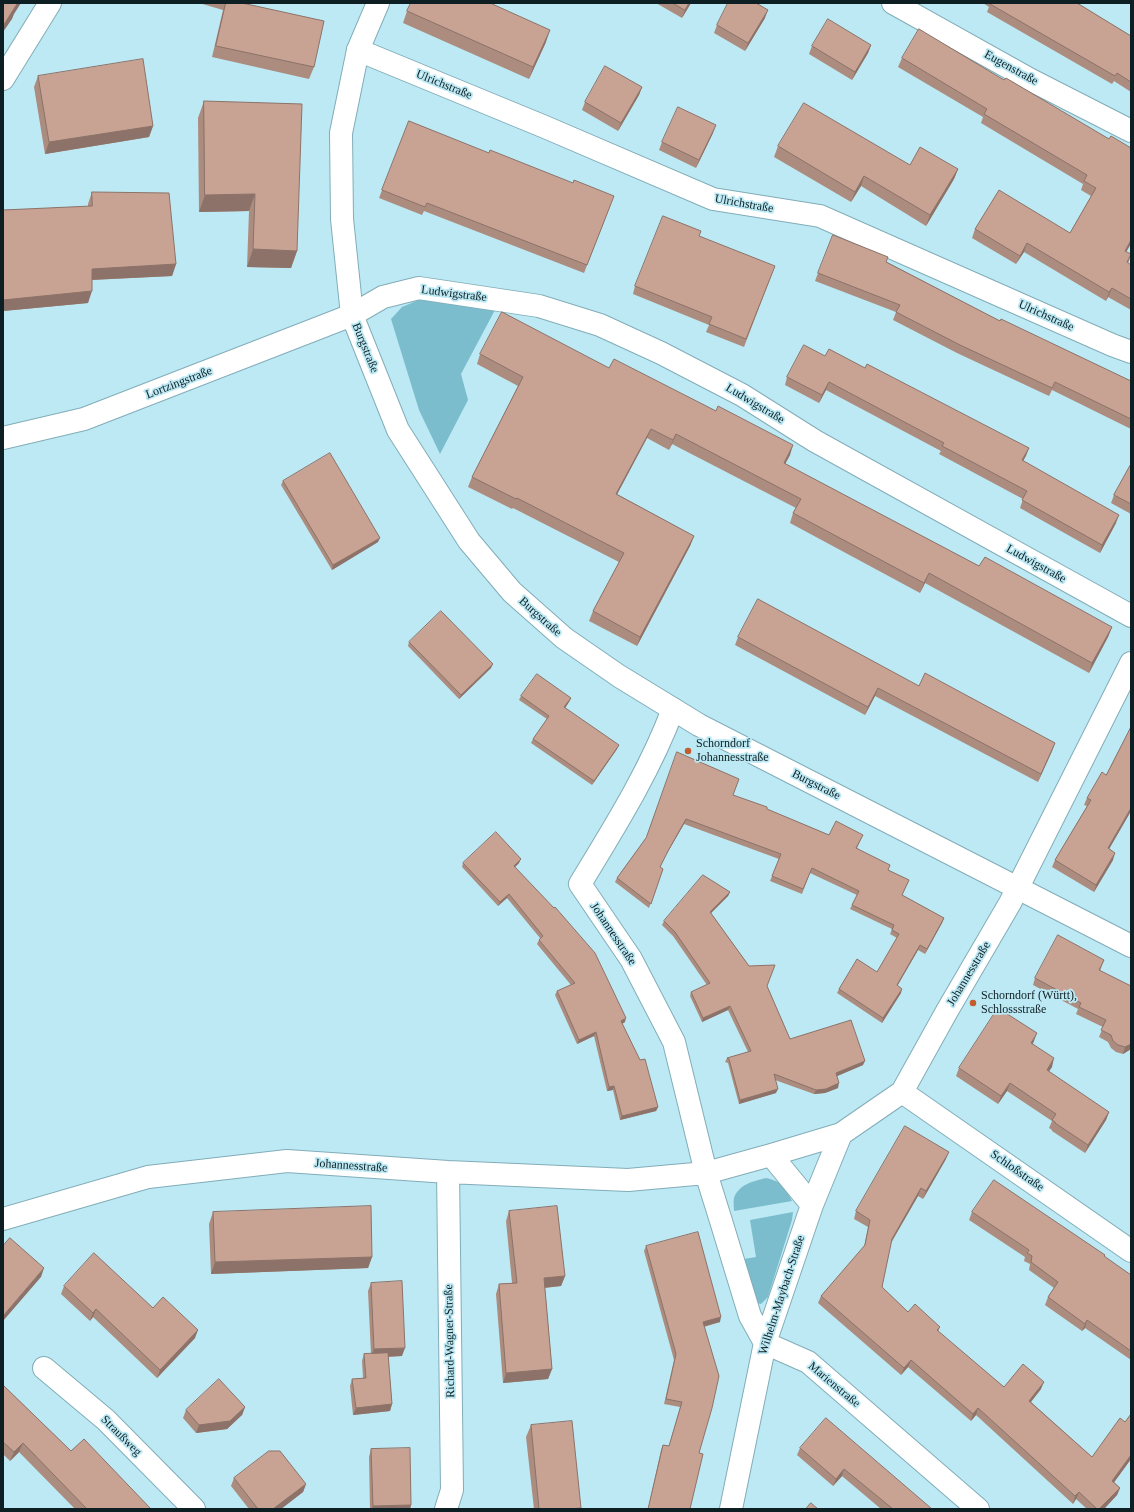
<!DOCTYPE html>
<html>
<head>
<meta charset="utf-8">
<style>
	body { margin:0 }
	#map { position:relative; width:1134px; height:1512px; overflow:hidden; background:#bce9f4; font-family:Georgia,serif }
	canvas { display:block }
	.frame { position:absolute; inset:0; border:4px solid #0e1f23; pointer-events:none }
</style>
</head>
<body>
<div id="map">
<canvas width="1134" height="1512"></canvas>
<div class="frame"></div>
</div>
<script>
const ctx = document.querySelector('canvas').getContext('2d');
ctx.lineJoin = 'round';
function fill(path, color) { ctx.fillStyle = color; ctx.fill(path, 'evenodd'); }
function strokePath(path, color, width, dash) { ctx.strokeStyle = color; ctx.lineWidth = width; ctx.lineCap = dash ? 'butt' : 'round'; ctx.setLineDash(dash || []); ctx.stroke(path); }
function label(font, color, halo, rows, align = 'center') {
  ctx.font = font + ' Georgia,serif'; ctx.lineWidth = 3.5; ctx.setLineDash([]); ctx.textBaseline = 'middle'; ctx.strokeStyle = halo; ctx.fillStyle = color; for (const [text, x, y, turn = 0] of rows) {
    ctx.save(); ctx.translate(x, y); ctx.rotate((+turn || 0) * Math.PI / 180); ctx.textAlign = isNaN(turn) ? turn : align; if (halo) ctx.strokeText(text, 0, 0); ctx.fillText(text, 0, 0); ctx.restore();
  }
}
fill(new Path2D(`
	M421,299l74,11 -34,64 7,26 -28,54 -21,-44 -28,-91 11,-12z
	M766,1178c17,4 19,9 26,23l-58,10c0,-4 -1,-9 0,-13 5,-14 20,-17 32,-20z
	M793,1212l-1,8 -24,77 -7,7 -4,-1 -13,-44 12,-2 -6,-37z`), '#7bbdcd');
const street = new Path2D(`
	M893,3l138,77 100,51
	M358,50l187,77 168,72 107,17 292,129 19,7
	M3,79l47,-76
	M3,438l81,-19 268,-104 31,-18 36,-9 120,18 61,19 61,28 81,42 73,46 316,175
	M673,709c-23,62 -59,119 -93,175l51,75 43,83 32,131 15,48 29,95 15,27 43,19 170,147
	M902,1092l229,159
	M771,1155l41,50
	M3,1219l145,-42 139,-16 161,11 180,8 78,-7 65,-18 70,-21 61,-42 45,-81 63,-108 121,-240
	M44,1368l62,52 88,89
	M446,1509l6,-19 -4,-318
	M731,1509l34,-166 47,-138 29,-71`);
const secondary = new Path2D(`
	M378,3l-20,47 -17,83 1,86 10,96 46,115 71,111 43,51 52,46 55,38 80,49 432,221`);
strokePath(street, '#82adb8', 24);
strokePath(secondary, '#82adb8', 24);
strokePath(street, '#fff', 22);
strokePath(secondary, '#fff', 22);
fill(new Path2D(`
	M199,3h43l72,64 -5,12 -97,-22 11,-47z
	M656,3h35l-9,15z
	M983,3h94l54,33v56l-17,-11 -2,3 -125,-72 2,-5z
	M407,11l139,31 -17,37 -126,-56z
	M765,18l-20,33 -31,-18 3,-8z
	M871,45l-3,8 -16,27 -43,-26 3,-8z
	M902,58l102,22 105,59 19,124 3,2v45l-23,-13 -2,4 -82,-49 -8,12 -44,-26 3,-9 95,4 21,-37 -10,-6 2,-6 -102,-61 2,-6 -85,-50z
	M38,76l115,50 -4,11 -104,17 -11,-67z
	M642,87l-3,8 -21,36 -36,-21 3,-8z
	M204,101l93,150 -6,17 -44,-1 2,-56 -50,1 -1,-94z
	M409,121l202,83 -27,69 -160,-62 -2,4 -43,-17z
	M713,133l-17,35 -37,-18 3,-8z
	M778,146l132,19 48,4 -4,10 -28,47 -65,-40 -10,16 -77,-45z
	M92,192l84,72 -4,12 -80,4 -4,23 -85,8v-101l85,-3v-3z
	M699,236l73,38 -28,73 -38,-15 3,-7 -76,-31 2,-8z
	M887,262l113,59 131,60v48l-79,-39 -3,6 -92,-43 -64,-33 3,-8 -81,-31 3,-8z
	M480,354l129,14 181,87 -5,9 194,102 133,61 -4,10 -19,36 -164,-90 -5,10 -130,-70 3,-10 3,-5 -124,-64 -3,6 -22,-12 -30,56 77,42 -4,10 -53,100 -48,-25 4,-10 26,-49 -106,-54 -1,1 -44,-22 4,-10 46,-91 -41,-22z
	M825,356l40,12 164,80 -6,13 93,62 -16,30 -80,-45 3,-9 -84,-45 2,-3 -115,-61 -7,13 -34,-18 2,-8z
	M1131,464v50l-20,-11 3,-8z
	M283,481l95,61 -46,28 -51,-85z
	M738,637l317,106 -3,8 -14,31 -163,-86 -10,19 -130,-70z
	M409,642l82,26 -32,31 -51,-53z
	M521,696l50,2 -2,4 -4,6 52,41 -25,36 -61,-42 2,-4 14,-20 -28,-19z
	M1131,727v84l-22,38 4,11 -19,32 -42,-25 3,-7 32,-54 -3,-1 3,-7 19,-23z
	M733,795l96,40h34l-6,13 31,22 21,10 -7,15 42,23 -2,5 -17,31 -7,-4 -21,36 4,7 -19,30 -45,-30 2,-4 38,-17 20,-34 -7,-4 2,-5 -42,-20 7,-14 -47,-22 -8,21 -32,-13 9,-22 -95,-35 -18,31 -6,12 3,2 -14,39 -34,-26 2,-4 29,-40z
	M463,863h56l-4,4 110,155 -3,2 36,83 -2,4 -36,9 -7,-30 -6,1 -13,-55 -17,8 -22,-49 2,-4 14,-6 -34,-41 3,-6 -33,-40 -9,8 -36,-39z
	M730,892l-2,4 -17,17 38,53 18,20 23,53 73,26 -26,11 1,12 -13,5 -11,1 -39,-14 1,13 -37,11 -11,-41 -3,-1 2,-4 21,-6 -20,-42 -26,12 -12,-26 1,-4 16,-7 -34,-49 -11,-11 2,-4z
	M1104,960l-4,11 31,15v63l-8,5 -7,-2 -5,-4 -3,-6 -9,-5 4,-10 -27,-13 2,-5 -45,-24 2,-7z
	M1034,1041l-1,3 19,23 -4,5 61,40 -3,8 -21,33 -33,-22v-1l-3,-2 3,-7 -45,-30 -9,13 -42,-28 3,-8z
	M946,1159l-23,40 -5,-3 -27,47 -9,44 26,25 32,15 -2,5 66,55 37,2 -10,13 61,55 33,-35 6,-8v45l-17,23 6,6 -3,7 -13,14h-17l-11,-10 -3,5 -97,-89 -5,6 -63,-54 -7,8 -83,-72 3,-7 43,-49 4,-20 -14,-8 2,-8z
	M509,1211l56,65 -4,10 -16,2 7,81 -4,10 -45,4 -7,-89 3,-10 13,-1 -6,-62z
	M213,1212l159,45 -4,11 -157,6 -2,-50z
	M972,1212l133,43 -1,2 27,18v85l-46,-32 -3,3 -37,-26 3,-8 6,-9 -25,-18 1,-6 -6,-3 1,-4 -56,-37z
	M646,1246l74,76 -16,5 -5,126 -9,56h-42l13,-59 2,-5 6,1 11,-39 -16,-3 10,-44 -30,-109z
	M371,1283l31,73 -14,1 4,47 -2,7 -37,4 -3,-29 2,-7 11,-1 -1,-17 2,-7h7l-3,-63z
	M64,1286l89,22 42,30 -38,40 -64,-61 -3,4 -29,-27z
	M3,1385l68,66 80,58h-76l-56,-57 -9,9 -7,-7z
	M245,1407l-3,8 -15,14 -31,4 -13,-15 3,-8z
	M531,1425l50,83v1h-47l-8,-72z
	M800,1448l132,61h-51l-39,-33 -9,10 -36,-31z
	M371,1449l40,56 -1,4h-40l-1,-52z
	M234,1478l72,6 -3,8 -22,17h-32l-18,-23z`), '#ac8c7f');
fill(new Path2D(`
	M16,3h5l-7,11 -2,5 -9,13v-6z
	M689,3h2l-9,15 3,-8z
	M768,10l-3,8 -20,33 3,-8z
	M550,30l-4,12 -17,37 4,-12z
	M871,45l-3,8 -16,27 3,-8z
	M642,87l-3,8 -21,36 3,-8z
	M716,125l-3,8 -17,35 3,-8z
	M153,126l-4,11 -104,17 4,-12z
	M958,169l-4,10 -28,47 4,-11z
	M864,176l-3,10 -10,16 4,-10z
	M255,194l-6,17 -50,1 6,-17z
	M1131,240v4l-9,15 3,-8z
	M1027,243l-3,9 -8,12 4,-8z
	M253,249l44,2 -6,17 -44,-1z
	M1131,255l-3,8 -1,-1z
	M176,264l-4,12 -84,4 4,-11z
	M1112,288l-4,9 -2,4 3,-9z
	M92,291l-4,12 -85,8v-11z
	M829,382l-3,8 -7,13 3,-8z
	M651,429l-4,9 -35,66 4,-10z
	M676,434l-4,10 -3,6 4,-10z
	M793,445l-3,10 -10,18 4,-10z
	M1029,448l-3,8 -7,12 3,-8z
	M1119,515l-3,8 -16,30 2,-8z
	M694,536l-4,10 -53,100 3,-9z
	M380,538l-2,4 -46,28 1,-5z
	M929,573l-4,10 -5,10 4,-10z
	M1112,627l-4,10 -19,36 3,-10z
	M493,664l-2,4 -32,31 2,-4z
	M878,688l-3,8 -10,19 3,-8z
	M571,698l-2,4 -6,9 1,-4z
	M1055,743l-3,8 -14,31 3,-8z
	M619,745l-2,4 -25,36 2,-4z
	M1131,808v3l-26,45 3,-8z
	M686,819l-2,5 -18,31 -8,17 10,-21z
	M1115,853l-2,7 -19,32 2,-7z
	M521,859l-2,4 -7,7 2,-4z
	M730,892l-2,4 -20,20 2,-4z
	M509,894l-2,4 -9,8 2,-4z
	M944,918l-2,5 -17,31 2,-5z
	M920,945l-2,5 -23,40 2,-5z
	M902,989l-1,4 -19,30 1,-5z
	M730,1006l-2,4 -26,12 1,-4z
	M626,1018l-1,4 -5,3 1,-4z
	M596,1032l-2,4 -17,8 2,-4z
	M1037,1033l-3,8 -6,10 3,-8z
	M1131,1044v5l-8,5 2,-7z
	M1054,1058l-2,9 -8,12 3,-9z
	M865,1061l-2,4 -28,12 1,-4z
	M839,1083l-1,5 -13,5 -11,1 2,-4z
	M1010,1083l-3,8 -9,13 3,-8z
	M614,1086l-1,4 -6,1 2,-4z
	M778,1089l-2,4 -37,11 1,-4z
	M658,1107l-2,4 -36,9 2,-4z
	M1109,1112l-3,8 -21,33 3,-8z
	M949,1152l-3,7 -23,40 3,-8z
	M921,1188l-3,8 -29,50 3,-7z
	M372,1257l-4,11 -157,6 4,-12z
	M44,1268l-3,9 -38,44v-5z
	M565,1276l-4,10 -20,2 3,-10z
	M96,1309l-3,8 -3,4 3,-8z
	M721,1317l-1,5 -19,5 2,-5z
	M1087,1320l-2,8 -3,3 3,-7z
	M198,1330l-3,8 -38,40 3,-8z
	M405,1348l-3,8 -31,1 3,-8z
	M911,1360l-3,7 -7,8 3,-7z
	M552,1369l-4,10 -45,4 3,-10z
	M1044,1382l-3,7 -15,19 3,-7z
	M392,1404l-2,7 -37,4 3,-7z
	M245,1407l-3,8 -15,14 -31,4 3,-8z
	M978,1408l-2,7 -5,6 2,-7z
	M23,1443l-4,9 -9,9 4,-9z
	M1131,1455v4l-21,29 2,-7z
	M844,1469l-2,7 -9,10 3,-7z
	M306,1484l-3,8 -22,17h-8z
	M1120,1488l-3,7 -13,14h-5z
	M1079,1492l-3,7 -3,5 2,-8z
	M411,1505l-1,4h-38l1,-3z`), '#8c7268');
const building = new Path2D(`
	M3,3h13v1h1l-14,22z
	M226,3h16l82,18 -10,46 -98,-21z
	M411,3h79l60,27 -17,37 -126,-56z
	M673,3h16l-4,7z
	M728,3h28l12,7 -20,33 -31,-18z
	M990,3h87l54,33v46l-14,-9 -2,3 -125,-72z
	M828,19l43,26 -16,27 -43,-26z
	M919,29l85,51 2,-2 103,61 2,-3 20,12v92l-6,11 6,3 -4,8 4,3v34l-19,-11 -3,4 -82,-49 -7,13 -45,-27 24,-39 71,43 26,-45 -12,-7 3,-6 -103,-61 3,-5 -85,-51z
	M143,59l10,67 -104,16 -11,-66z
	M605,66l37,21 -21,36 -36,-21z
	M204,101l98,3 -5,147 -44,-2 2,-55 -50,1z
	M804,103l106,62 10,-18 38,22 -28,46 -66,-39 -9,16 -77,-46z
	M678,107l38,18 -17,35 -37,-18z
	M409,121l80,32 1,-3 83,33 1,-3 40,16 -27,69 -160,-62 -2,4 -43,-17z
	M92,192l77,1 7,71 -84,5v22l-89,9v-90l89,-4z
	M663,216l38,15 -2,5 76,30 -29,73 -37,-15 3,-7 -77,-31z
	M833,235l55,22 -2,5 114,59 1,-2 130,62v38l-76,-37 -3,6 -92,-43 -64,-33 4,-7 -82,-32z
	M502,312l107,56 5,-9 102,52 2,-5 75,39 -9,18 195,103 6,-9 127,70 -20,36 -163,-90 -5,10 -131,-70 8,-14 -125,-65 -3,6 -22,-11 -35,65 78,42 -54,101 -47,-26 31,-58 -107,-55 -1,1 -44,-22 51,-100 -43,-23z
	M804,345l21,11 4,-7 36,19 2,-4 162,84 -7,12 97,55 -17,30 -80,-45 5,-9 -85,-45 2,-3 -115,-61 -7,13 -35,-18z
	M330,453l50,85 -47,27 -50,-84z
	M1131,464v40l-17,-9z
	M758,599l161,87 6,-13 130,70 -14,31 -163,-86 -10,19 -130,-70z
	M441,611l52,53 -32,31 -52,-53z
	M537,674l34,24 -7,9 55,38 -25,36 -61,-42 16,-23 -28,-20z
	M1131,727v81l-23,40 7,5 -19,32 -41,-25 36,-60 -4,-2 15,-26 4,3z
	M677,752l62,27 -6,16 34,12v2l62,26 7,-14 27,14 -7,13 34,17 -2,5 21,10 -7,15 42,23 -17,31 -7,-4 -23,40 5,4 -19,29 -44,-29 18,-30 20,13 22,-38 -7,-4 2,-5 -42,-20 7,-14 -47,-23 -9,21 -31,-13 9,-22 -95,-35 -18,32 -8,16 3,2 -12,35 -34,-26 29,-40z
	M496,832l25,27 -7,7 40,42 1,-1 40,46 31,65 -5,3 19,39 5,-1 13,48 -36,9 -8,-30 -5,1 -13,-55 -17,8 -22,-49 18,-8 -36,-43 4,-4 -34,-42 -9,8 -37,-39z
	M703,875l27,17 -20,20 39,54 26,-1 -8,21 23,53 61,-19 14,41 -29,12 3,10 -13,6 -10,1 -42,-16 4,15 -38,11 -11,-41 -2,-1 24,-7 -21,-45 -27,12 -12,-26 19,-9 -35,-51 -11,-11z
	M1058,935l46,25 -5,10 32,16v58l-6,3 -7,-2 -5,-4 -2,-6 -10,-5 5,-10 -27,-13 2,-4 -46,-25z
	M998,1008l39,25 -6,10 23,15 -7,12 62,42 -21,33 -33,-22v-1l-3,-2 4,-6 -46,-31 -9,13 -42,-28z
	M905,1126l44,26 -23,39 -5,-3 -29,51 -10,48 26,25 7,-8 25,23 -3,3 67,57 19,-23 21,18 -15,19 63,56 28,-39 5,4 6,-8v41l-19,26 8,7 -21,21h-2l-18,-17 -4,4 -97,-88 -5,6 -62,-54 -7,8 -83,-72 44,-51 5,-25 -14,-9z
	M994,1180l111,75 -1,1 27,19v76l-44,-31 -2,4 -37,-27 10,-15 -27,-20 1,-6 -5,-3 2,-3 -57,-38z
	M371,1206l1,51 -157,5 -2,-50z
	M557,1206l8,70 -21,2 8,91 -46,4 -7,-89 18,-1 -8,-72z
	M698,1232l23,85 -18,5 16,54 -7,32 -13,45 4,1 -13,55h-42l15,-64 6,1 13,-44 -16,-3 10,-45 -30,-108z
	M10,1238l34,30 -41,48v-70z
	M94,1253l59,55 10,-11 35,33 -38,40 -64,-61 -3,4 -29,-27z
	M402,1281l3,67 -31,1 -3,-66z
	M388,1353l4,51 -36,4 -4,-29 14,-1 -2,-24z
	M219,1379l26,28 -15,14 -31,4 -13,-15z
	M3,1385l68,66 13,-12 67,70h-64l-64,-66 -9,9 -11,-10z
	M826,1418l106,91h-39l-49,-40 -8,10 -36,-31z
	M572,1421l9,87 -11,1h-31l-8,-84z
	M410,1448l1,57 -38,1 -2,-57z
	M269,1451h11l26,33 -33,25h-15l-24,-31z
	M811,1503l7,6h-12z`);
fill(building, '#c8a394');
strokePath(building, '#8c7268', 1);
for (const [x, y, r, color] of [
	[688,751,4,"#c35c2e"],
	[973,1003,4,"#c35c2e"]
]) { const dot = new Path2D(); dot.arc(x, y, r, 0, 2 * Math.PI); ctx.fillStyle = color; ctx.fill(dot); strokePath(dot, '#bce9f4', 1.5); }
label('12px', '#0e1f23', '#bce9f4', [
	["Eugenstraße",1011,68,29],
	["Ulrichstraße",444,85,22],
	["Ulrichstraße",744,204,10],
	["Ludwigstraße",454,294,7],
	["Ulrichstraße",1046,316,24],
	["Burgstraße",365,348,68],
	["Lortzingstraße",179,383,-21],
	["Ludwigstraße",755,404,31],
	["Ludwigstraße",1036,564,29],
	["Burgstraße",540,617,42],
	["Burgstraße",816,785,27],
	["Johannesstraße",613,934,56],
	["Johannesstraße",969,974,-59],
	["Johannesstraße",351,1166,4],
	["Schloßstraße",1017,1171,35],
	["Wilhelm-Maybach-Straße",782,1295,-72],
	["Richard-Wagner-Straße",450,1341,-91],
	["Marienstraße",834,1385,40],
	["Straußweg",121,1436,45]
]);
label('12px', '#0e1f23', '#bce9f4', [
	["Schorndorf",696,744],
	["Johannesstraße",696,758],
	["Schorndorf (Württ),",981,996],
	["Schlossstraße",981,1010]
], 'left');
</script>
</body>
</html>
